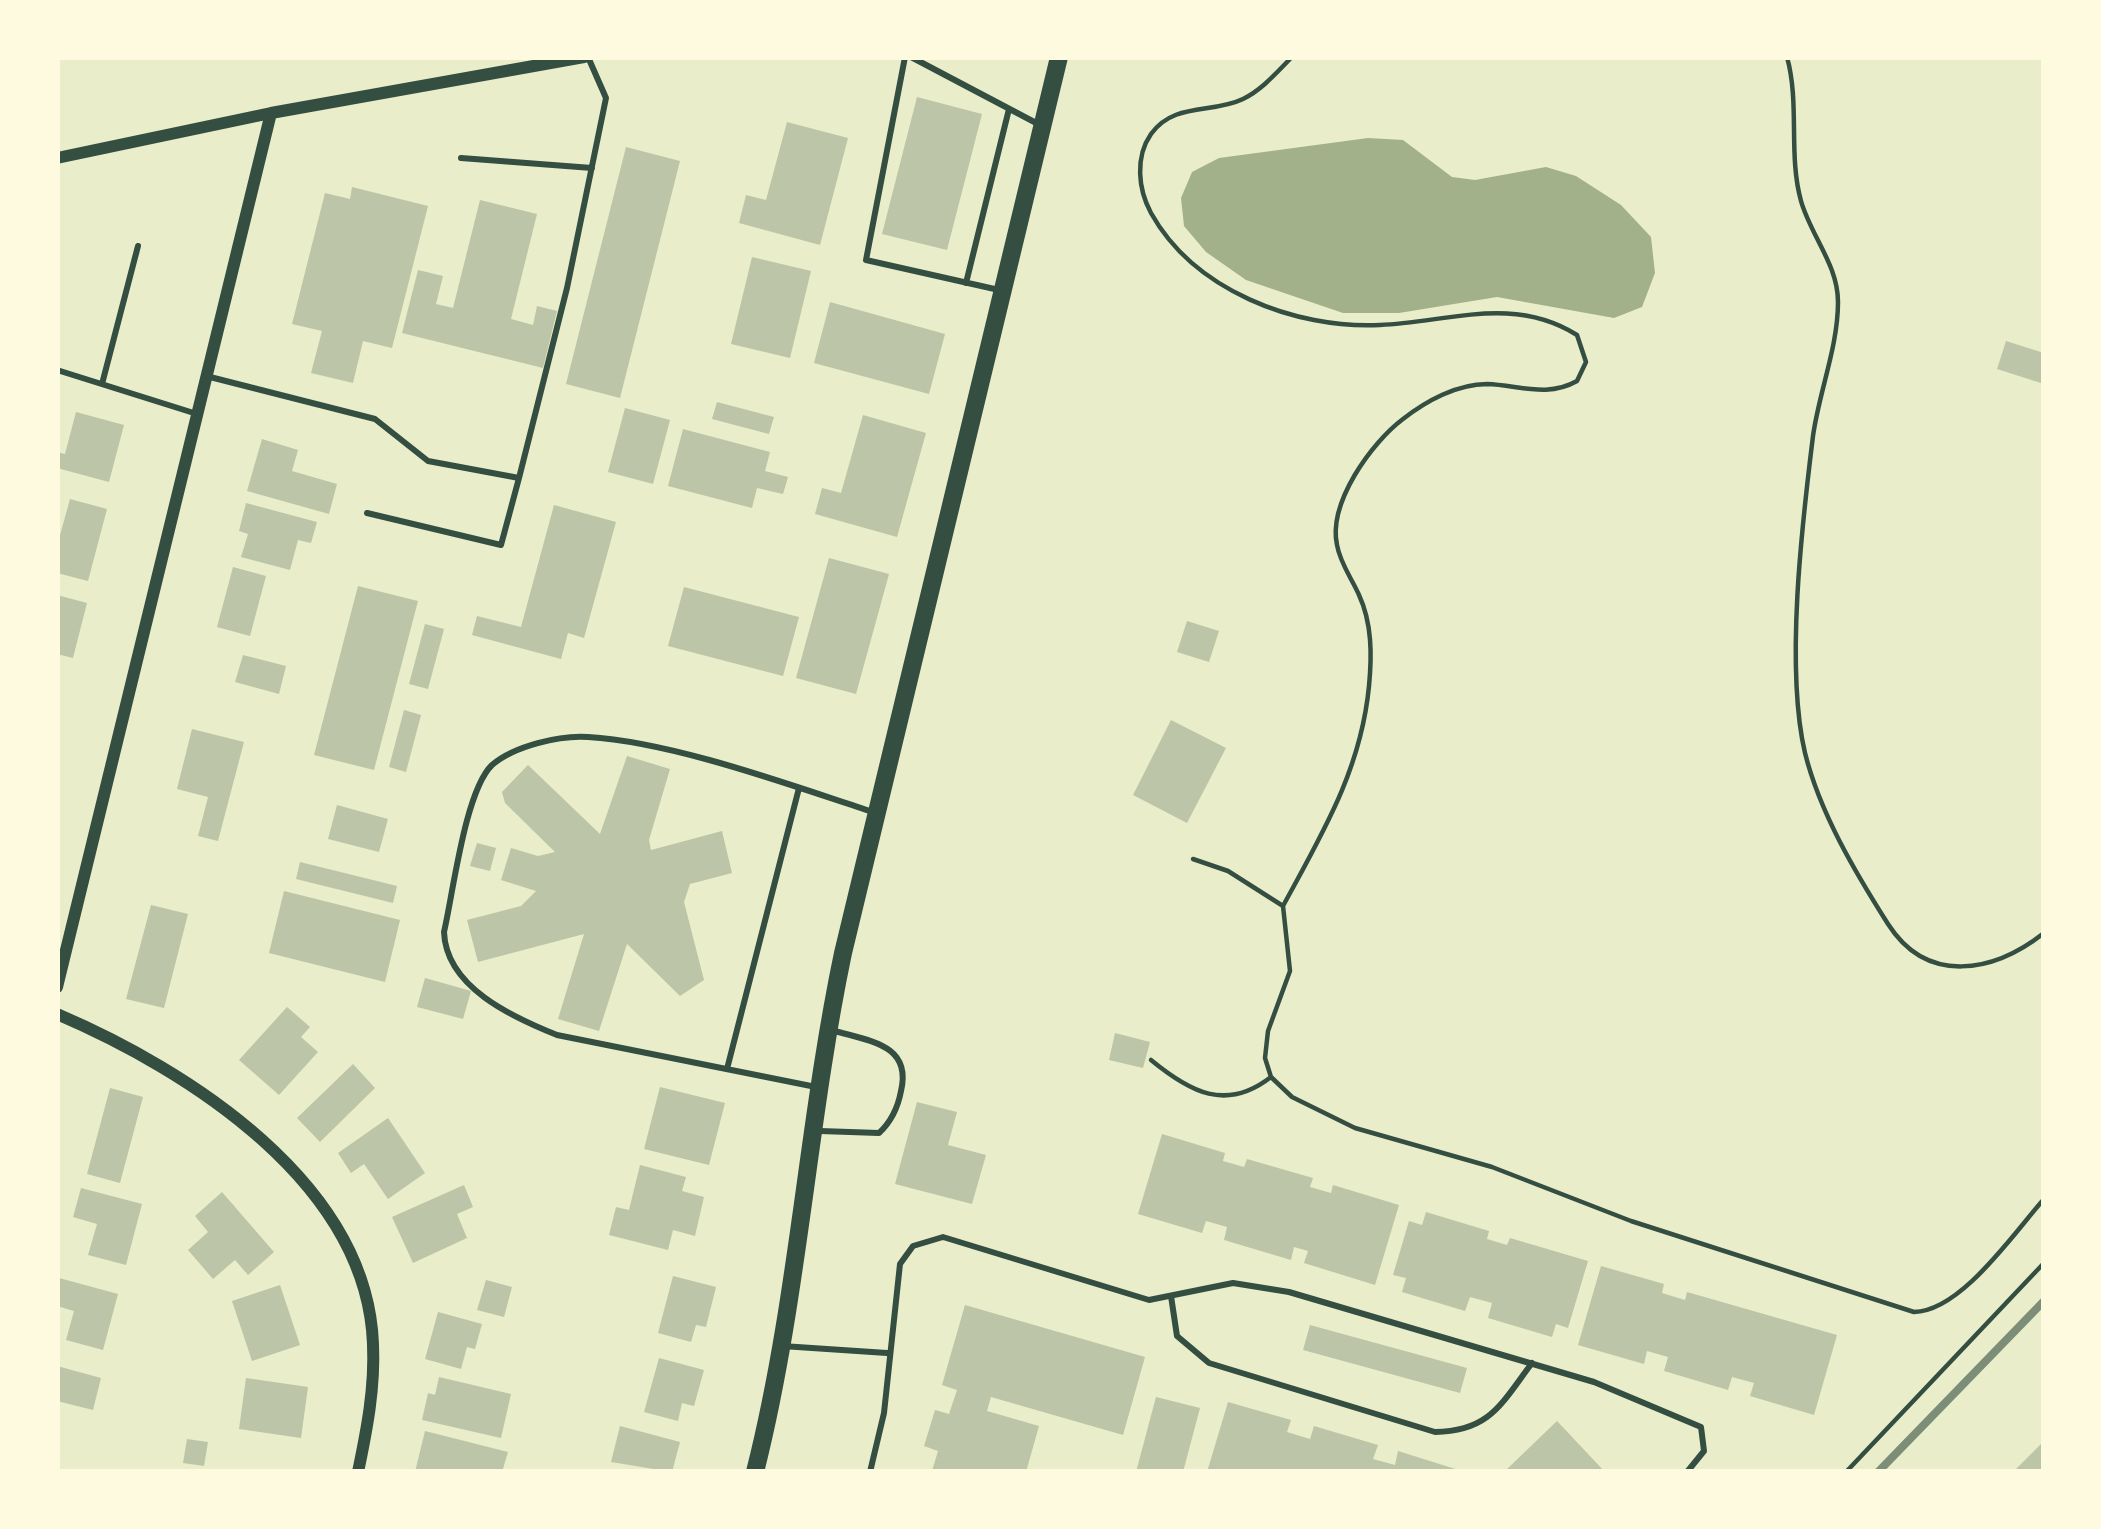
<!DOCTYPE html>
<html>
<head>
<meta charset="utf-8">
<style>
	body { margin:0 }
	#map { position:relative; width:2101px; height:1529px; overflow:hidden; background:#e9edc9; font-family:Barlow,sans-serif }
	canvas { display:block }
	.frame { position:absolute; inset:0; border:60px solid #fefae0; pointer-events:none }
</style>
</head>
<body>
<div id="map">
<canvas width="2101" height="1529"></canvas>
<div class="frame"></div>
</div>
<script>
const ctx = document.querySelector('canvas').getContext('2d');
ctx.lineJoin = 'round';
function fill(path, color) { ctx.fillStyle = color; ctx.fill(path, 'evenodd'); }
function strokePath(path, color, width, dash) { ctx.strokeStyle = color; ctx.lineWidth = width; ctx.lineCap = dash ? 'butt' : 'round'; ctx.setLineDash(dash || []); ctx.stroke(path); }
fill(new Path2D(`
	M1368,138l35,2 49,37 23,3 71,-13 30,9 45,29 30,32 4,36 -13,34 -28,11 -117,-21 -98,16h-56l-97,-33 -40,-28 -22,-26 -3,-28 11,-26 27,-14z`), '#a3b18a');
fill(new Path2D(`
	M917,97l65,17 -35,136 -65,-16z
	M787,122l61,16 -28,107 -81,-22 7,-28 20,5z
	M626,147l54,14 -60,237 -54,-14z
	M352,187l76,19 -36,142 -29,-7 -10,42 -42,-10 11,-42 -30,-7 33,-131 25,6z
	M480,200l57,14 -26,105 22,6 4,-19 20,5 -14,57 -141,-35 16,-63 25,6 -7,28 17,4z
	M752,257l59,14 -21,87 -59,-14z
	M830,302l115,32 -16,60 -115,-31z
	M2006,341l38,12v31l-47,-15z
	M717,402l57,15 -5,17 -57,-15z
	M625,408l45,12 -17,64 -45,-12z
	M76,412l48,13 -15,57 -52,-14v-16l8,2z
	M863,415l63,18 -29,104 -82,-23 7,-26 19,5z
	M683,429l87,23 -5,19 23,6 -5,17 -26,-6 -5,20 -84,-22z
	M262,439l36,11 -6,21 45,13 -8,30 -82,-23z
	M70,499l37,10 -19,72 -31,-8v-27z
	M246,503l71,19 -6,21 -13,-3 -8,30 -49,-13 7,-23 -9,-3z
	M554,505l62,17 -32,116 -16,-5 -7,26 -89,-24 5,-19 44,11z
	M829,558l60,16 -33,120 -60,-16z
	M233,567l33,9 -16,60 -33,-9z
	M358,586l60,15 -44,169 -60,-15z
	M684,587l115,30 -16,59 -115,-30z
	M57,595l30,8 -14,55 -16,-4z
	M1187,621l32,10 -10,31 -32,-10z
	M425,624l19,5 -16,60 -19,-5z
	M243,655l43,11 -7,28 -44,-12z
	M404,710l17,5 -15,57 -17,-5z
	M1171,720l55,28 -39,75 -54,-28z
	M192,729l52,13 -26,99 -20,-5 10,-39 -31,-8z
	M627,756l43,13 -21,71 2,10 71,-19 10,42 -42,11 -6,18 20,78 -24,16 -53,-52 -28,87 -41,-12 26,-85 -106,28 -11,-42 54,-14 15,-15 -35,-11 10,-32 27,8 17,-4 -50,-49 -3,-11 26,-27 72,69z
	M337,805l51,14 -9,33 -51,-13z
	M477,843l19,5 -6,23 -20,-5z
	M300,862l97,24 -4,17 -97,-24z
	M284,891l116,29 -15,62 -116,-29z
	M151,905l37,9 -24,94 -38,-9z
	M425,978l46,13 -8,28 -46,-12z
	M287,1007l23,20 -9,10 17,15 -39,43 -40,-35z
	M1115,1033l35,9 -7,26 -34,-8z
	M353,1064l22,24 -55,54 -23,-24z
	M660,1087l65,16 -16,62 -65,-16z
	M110,1088l33,9 -23,86 -33,-9z
	M917,1102l40,10 -9,33 38,10 -14,49 -77,-20z
	M388,1118l37,55 -37,26 -24,-35 -13,9 -13,-20z
	M1162,1134l63,19 -2,8 21,6 3,-8 66,19 -3,9 21,6 2,-8 66,20 -24,80 -71,-22 4,-12 -14,-4 -3,13 -67,-20 3,-13 -21,-6 -4,12 -64,-19z
	M640,1165l46,12 -4,14 22,6 -9,39 -22,-6 -5,20 -59,-15 7,-28 13,3z
	M464,1185l9,22 -16,7 10,24 -54,25 -21,-46z
	M81,1188l61,16 -16,61 -38,-10 9,-31 -24,-7z
	M222,1192l52,60 -26,23 -13,-15 -22,19 -25,-29 20,-18 -13,-16z
	M1426,1212l63,19 -2,8 20,6 3,-7 78,23 -20,67 -12,-4 -4,13 -64,-19 4,-15 -22,-6 -5,14 -63,-19 4,-14 -13,-3 16,-54 13,4z
	M1601,1266l63,18 -2,9 23,7 2,-8 150,43 -23,80 -64,-19 4,-13 -22,-6 -4,13 -64,-19 4,-14 -21,-6 -3,13 -66,-19z
	M673,1276l43,11 -10,40 -10,-2 -5,17 -33,-9z
	M59,1278l59,16 -15,56 -37,-10 8,-29 -17,-5z
	M486,1280l26,7 -8,30 -27,-7z
	M280,1285l20,60 -48,16 -20,-60z
	M965,1305l180,52 -22,78 -132,-38 -4,14 52,15 -13,46 -94,-1 6,-20 -14,-5 11,-36 14,4 8,-24 -15,-5z
	M438,1312l44,12 -7,25 -8,-2 -6,22 -36,-10z
	M1310,1325l157,43 -7,25 -157,-43z
	M659,1358l45,12 -10,36 -12,-3 -4,18 -34,-9z
	M57,1366l44,12 -8,32 -36,-9z
	M439,1377l72,17 -10,44 -79,-18 6,-27 7,2z
	M246,1378l62,9 -7,51 -62,-9z
	M1156,1397l44,11 -17,64h-47z
	M1228,1402l63,18 -4,12 23,7 4,-13 64,19 -5,14 22,6 3,-14 67,21h-258z
	M1557,1421l48,51h-101z
	M620,1426l60,16 -8,30 -61,-10z
	M425,1431l83,21 -6,20h-87z
	M187,1439l21,3 -4,24 -21,-3z
	M2044,1441v31h-31z`), '#bcc5a7');
strokePath(new Path2D(`
	M1787,57c13,47 1,97 14,144 10,35 37,64 37,101 0,45 -19,90 -25,134 -11,88 -28,232 -8,317 15,60 50,119 83,171 39,61 105,49 156,9
	M1193,859l35,12 55,35c39,-72 78,-136 86,-220 3,-31 3,-63 -10,-91 -7,-16 -19,-32 -22,-50 -9,-42 34,-102 66,-126 23,-18 54,-35 84,-35 32,1 60,14 90,-3l9,-19 -9,-27c-64,-40 -128,-13 -197,-10 -86,4 -186,-35 -229,-112 -13,-24 -16,-56 0,-79 23,-32 61,-20 92,-35 20,-10 34,-27 49,-42
	M1283,906l7,65 -22,60 -3,27 6,19 21,20 63,31 137,39 139,54 283,91c47,-1 99,-78 130,-113
	M1151,1060c39,32 75,52 120,17
	M1846,1472l198,-209`), '#344e41', 4.5);
strokePath(new Path2D(`
	M905,57l-39,203 133,30
	M911,57l129,68
	M461,158l131,10
	M966,283l43,-174
	M57,370l140,44
	M210,377l165,42 53,42 91,17 48,-190 39,-190 -18,-41
	M102,384l36,-138
	M367,513l134,32 18,-67
	M727,1069l72,-281
	M816,1087l-259,-52c-45,-18 -111,-48 -113,-103 9,-38 21,-141 48,-167 22,-19 68,-30 96,-28 85,5 202,48 285,75
	M820,1131l59,2c12,-11 19,-26 22,-42 11,-46 -31,-50 -66,-60
	M1171,1296l6,40 32,27 226,69c55,-1 66,-28 97,-69
	M782,1346l105,7
	M870,1472l14,-59 16,-149 13,-18 30,-9 206,63 84,-17 56,9 305,90 107,45 3,24 -17,21`), '#344e41', 6);
strokePath(new Path2D(`
	M57,158l214,-45 313,-56
	M57,987l214,-874
	M57,1014c131,56 310,169 316,330 2,44 -6,85 -15,128`), '#344e41', 12);
strokePath(new Path2D(`
	M755,1472c43,-170 52,-347 88,-519l216,-896`), '#344e41', 18);
strokePath(new Path2D(`
	M1878,1472l166,-171`), '#7c8e77', 8);
</script>
</body>
</html>
